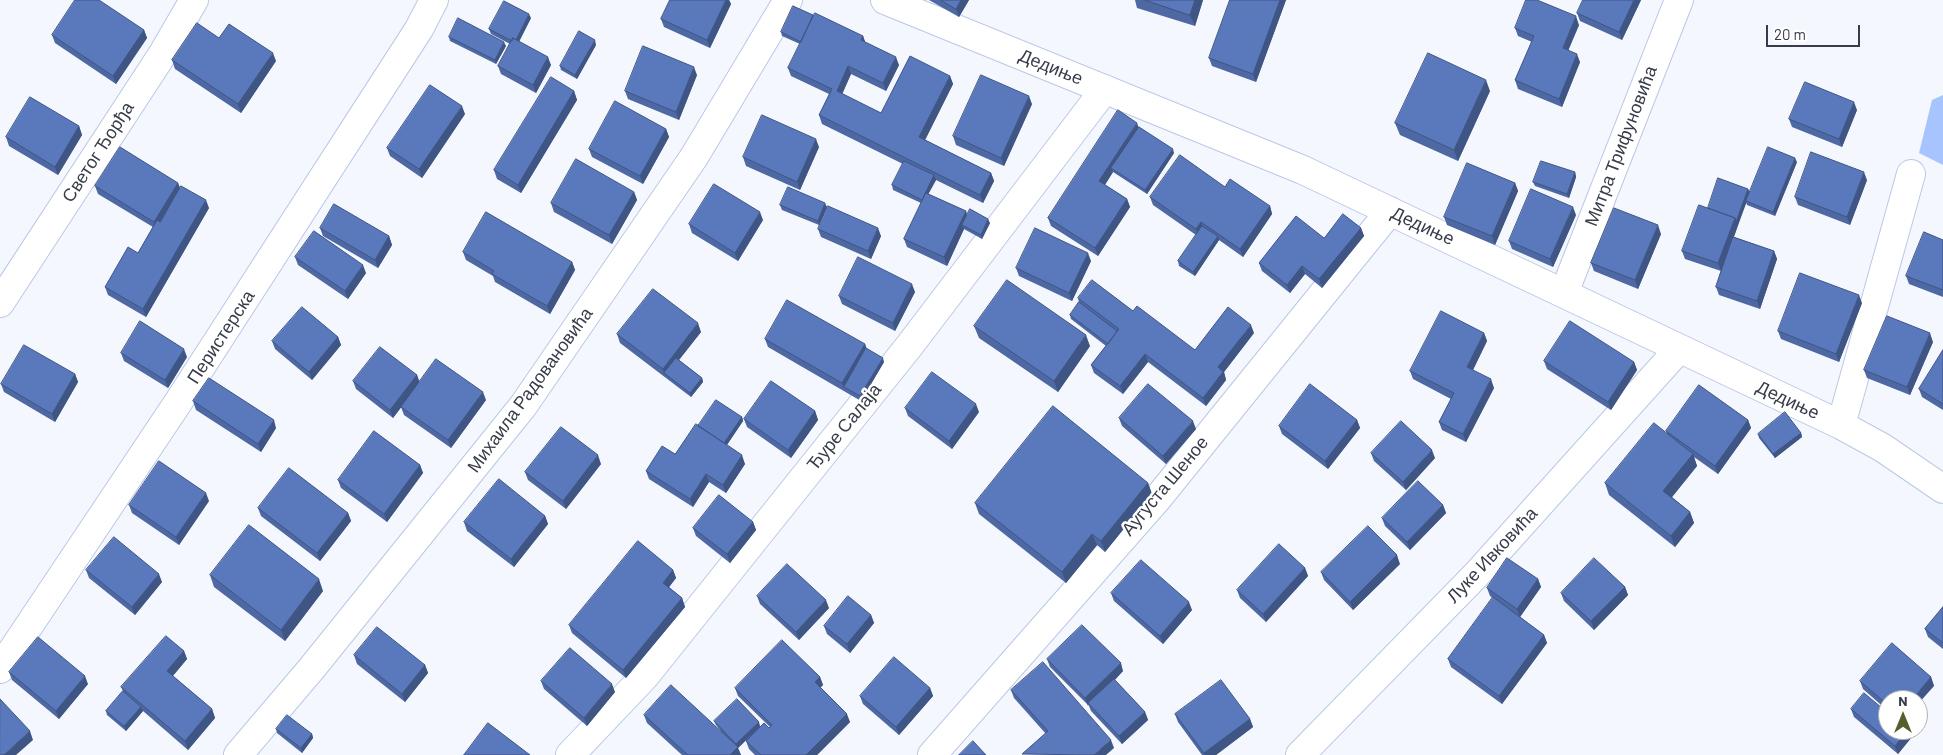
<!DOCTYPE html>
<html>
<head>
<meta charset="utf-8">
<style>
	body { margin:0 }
	#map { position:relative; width:1943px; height:755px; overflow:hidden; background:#f4f7fd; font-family:Barlow,sans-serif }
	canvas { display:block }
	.north { position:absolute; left:1878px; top:690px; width:50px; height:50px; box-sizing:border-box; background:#fff; border:1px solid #afb1b6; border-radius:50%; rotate:0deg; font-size:14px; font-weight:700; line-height:20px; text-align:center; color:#373c48 }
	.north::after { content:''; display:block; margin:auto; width:18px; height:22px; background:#575d2b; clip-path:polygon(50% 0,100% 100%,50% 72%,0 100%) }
	.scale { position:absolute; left:1766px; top:25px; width:94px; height:22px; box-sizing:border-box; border:2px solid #373c48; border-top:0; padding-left:6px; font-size:15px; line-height:18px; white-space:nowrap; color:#373c48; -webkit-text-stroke:4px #fff; paint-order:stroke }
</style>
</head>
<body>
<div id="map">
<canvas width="1943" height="755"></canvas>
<div class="north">N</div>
<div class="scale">20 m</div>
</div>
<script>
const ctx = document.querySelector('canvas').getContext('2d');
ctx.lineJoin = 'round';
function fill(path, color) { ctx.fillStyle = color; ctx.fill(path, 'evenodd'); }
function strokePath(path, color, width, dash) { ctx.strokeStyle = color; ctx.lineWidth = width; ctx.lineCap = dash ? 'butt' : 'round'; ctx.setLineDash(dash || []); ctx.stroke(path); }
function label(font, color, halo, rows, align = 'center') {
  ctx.font = font + ' Barlow,sans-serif'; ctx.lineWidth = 5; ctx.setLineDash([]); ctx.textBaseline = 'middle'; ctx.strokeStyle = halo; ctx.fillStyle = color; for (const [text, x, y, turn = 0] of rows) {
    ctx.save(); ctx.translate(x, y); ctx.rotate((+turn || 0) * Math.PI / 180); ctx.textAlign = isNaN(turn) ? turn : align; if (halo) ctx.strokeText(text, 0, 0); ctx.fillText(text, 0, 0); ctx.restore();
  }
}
fill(new Path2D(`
	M1943,95v70l-24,-12 13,-53z`), '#a8c4ff');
const minor = new Path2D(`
	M885,0l418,170 538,255 42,23 60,41
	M1564,293l115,-293
	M0,303l162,-248 32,-55
	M1841,425l70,-251
	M0,669l179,-268 240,-372 15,-29
	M238,755l74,-87 211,-262 171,-249 94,-157
	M570,755l75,-79 265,-331 195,-256
	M932,755l226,-257 232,-287
	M1300,755l176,-180 203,-226`);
strokePath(minor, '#bac8e6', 30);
strokePath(minor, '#fff', 28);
fill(new Path2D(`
	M670,0h59l2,4 -21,44 -46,-21 -3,-8z
	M929,0h40l-10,17z
	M1135,0h68l-8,26 -58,-18z
	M1230,0h56l-30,82 -44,-16 -3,-8z
	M1641,0l-19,40 -42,-19 -3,-8z
	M813,15l50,21 2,6 34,23 -13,26 -35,-17 -9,20 39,19 69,-37 3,8 -28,56 66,33 3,8 -11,22 -47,-23 -8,14 38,17 1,5 23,7 -8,16 -18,-10 -17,37 -40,-19 -3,-8 17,-36 -28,-13 -1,-5 11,-21 -81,-40 -3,-9 10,-21 -38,-18 -3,-8 12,-24 -18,-8 -1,-4z
	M531,18l-12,24 32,23 -15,28 -35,-19 -3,-8 12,-22 -19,-10 -2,-5z
	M1579,25l-11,25 12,12 -18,45 -44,-18 -3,-9 17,-38 -14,-6 -3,-8z
	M144,30l3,8 -31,46 -61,-41 -3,-8z
	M449,37l57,9 -10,18 -46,-23z
	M219,38l57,23 -35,52 -66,-44 -3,-9z
	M596,45l-19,34 -16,-9 -1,-4z
	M697,75l-18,45 -51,-21 -3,-8z
	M574,91l3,9 -56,93 -24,-14 -3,-9z
	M1490,91l-32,70 -58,-26 -5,-12z
	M1032,104l-28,62 -48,-21 -3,-9z
	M1857,110l-15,37 -50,-20 -3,-8z
	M465,114l-43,64 -32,-22 -3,-8z
	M79,126l3,9 -24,40 -49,-29 -3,-9z
	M1139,127l35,26 -27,41 -34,-22 -8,13 22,14 3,8 -32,49 -47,-30 -3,-8z
	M666,129l3,8 -26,47 -51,-27 -3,-8z
	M819,147l-19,43 -54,-24 -3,-9z
	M1797,162l-22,54 -28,-11 -1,-3 -12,35 40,14 3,8 -17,50 -41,-14 -3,-8 5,-16 -36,-12 -3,-8 26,-43 40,-19 1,3z
	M1575,172l1,5 -7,21 -34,-12 -2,-4z
	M1867,180l-17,45 -52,-20 -3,-8z
	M178,183l2,5 29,20 -63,109 -38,-22 -3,-8 33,-34 15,-26 -55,-33 -3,-8z
	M1515,183l3,8 -23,54 -48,-20 -3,-8z
	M1225,187l45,19 2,8 -29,43 -24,-17 -24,36 -16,-10 -1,-5 18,-26 -43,-30 -3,-8z
	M634,192l3,8 -25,44 -58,-32 -3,-9z
	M780,205l47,2 -8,18 -37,-15z
	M1576,215l-23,52 -41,-18 -3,-8z
	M763,220l-25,41 -46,-28 -3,-9z
	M320,228l69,8 3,9 -14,23 -55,-32z
	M1361,228l3,8 -42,52 -17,-14 -15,19 -28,-22 -3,-8 65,-25z
	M818,229l63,7 -10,23 -50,-22z
	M1661,234l-23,55 -44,-18 -3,-8z
	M1943,240v57l-34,-13 -3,-8z
	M463,252l109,10 3,8 -25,44 -55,-32 -2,-6 -27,-16z
	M295,257l71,16 -18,26 -50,-34z
	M1091,261l-19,40 -53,-25 -3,-8z
	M915,292l-20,39 -53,-27 -3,-8z
	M1078,298l55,13 62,39 59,-17 -30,39 2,8 -20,26 -58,-44 -25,32 -29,-21 -3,-8 15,-19 -35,-27 -1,-4 9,-13z
	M1862,303l-23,59 -58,-23 -3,-8z
	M974,326l116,20 -32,46 -79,-54z
	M701,332l-22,28 23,18 1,4 -12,15 -71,-54 -3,-9z
	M1484,333l3,8 -14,29 21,18 -28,54 -24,-12 -3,-8 12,-23 -38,-20 -3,-8z
	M338,337l3,8 -29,35 -37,-31 -3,-8z
	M765,339l100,5 1,4 18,14 -23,39 -93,-54z
	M1933,342l-23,53 -43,-17 -3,-8z
	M1943,350v60l-21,-13 -3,-8z
	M121,353l66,4 -19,31 -44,-27z
	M1544,361l90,1 3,8 -26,40 -64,-41z
	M75,374l3,8 -23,40 -51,-30 -3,-8z
	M417,375l2,7 67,18 -35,48 -47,-33 -3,-8 -8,11 -37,-29 -3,-8z
	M193,401l83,27 -15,24 -65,-42z
	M905,408l74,4 -27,37 -44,-33z
	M815,411l3,9 -27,38 -44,-31 -3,-8z
	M742,417l1,4 -16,24 18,19 -19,29 -17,-11 -16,25 -44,-28 -3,-8 29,-17 23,-28z
	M1119,418l77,11 -30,35 -44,-38z
	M1357,420l3,8 -32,41 -46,-35 -3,-8z
	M1748,420l3,8 -33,46 -24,-17 3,9 -25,31 18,15 4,11 -19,24 -66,-52 -4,-12 62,-50 -1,-2z
	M1801,433l1,4 -27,21 -16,-20 -1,-4z
	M1371,453l64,5 -29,32 -32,-29z
	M601,464l-35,45 -38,-29 -3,-8z
	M420,465l3,8 -36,49 -46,-34 -3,-8z
	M1148,483l4,11 -47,58 -8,-7 -31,38 -87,-69 -4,-11z
	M209,501l-30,44 -47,-32 -3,-8z
	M1443,505l3,8 -36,37 -25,-24 -3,-8z
	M258,508l90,5 3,8 -31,40 -59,-45z
	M545,516l3,8 -34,43 -47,-36 -3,-9z
	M753,522l3,8 -26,33 -34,-27 -3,-8z
	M1400,564l-47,46 -29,-30 -3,-8z
	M1305,568l3,8 -42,46 -26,-24 -3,-8z
	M86,570l76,12 -27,33 -46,-37z
	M673,570l3,8 -7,9 13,11 3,9 -59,71 -54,-45 -3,-8z
	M210,575l113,16 -38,50 -71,-54z
	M1538,579l3,8 -21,30 24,18 3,8 -45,61 -51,-37 -3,-8 45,-61 -3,-2 -3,-8z
	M1625,587l3,8 -34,35 -30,-29 -3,-8z
	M1111,593l81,17 -29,34 -49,-43z
	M757,596l72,12 -30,32 -39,-36z
	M1943,607v42l-15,-12 -3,-8z
	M871,615l3,8 -24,30 -23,-19 -3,-8z
	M184,651l3,8 -14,17 39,33 3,9 -27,32 -45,-39 -17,20 -19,-16 -1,-4 17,-20 -2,-4z
	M354,655l71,10 3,8 -23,29 -48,-38z
	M1047,659l76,12 -8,9 30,32 3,8 -26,24 -31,-33 -2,-5 -39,-39z
	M9,672l79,12 -29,35 -47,-39z
	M820,677l3,8 -3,3 30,34 -33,33h-62l-6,-6 -3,-8 10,-10 -18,17 3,7h-59l-35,-32 -3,-8 77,16 -5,-6 -2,-4 46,5 9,2 1,-1 -32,-31 -3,-8z
	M1931,677l3,9 -46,14v11l-25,-22 -3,-8z
	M541,681l74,11 -28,34 -43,-37z
	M930,688l3,8 -34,39 -36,-31 -3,-8z
	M1011,690l103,58 -68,-14 -32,-36z
	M1851,709l60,29 -13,16 -44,-37z
	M1175,714l75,5 3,8 -37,28h-14l-24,-33z
	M276,729l36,5 1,4 -11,15 -25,-20z`), '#4d68a3');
fill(new Path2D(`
	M726,0h3l2,4 -21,44 -3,-8z
	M961,0h8l-10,17 -3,-8z
	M1195,0h8l-8,26 -5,-11z
	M1280,0h6l-30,82 -3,-8z
	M1634,0h7l-19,40 -3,-8z
	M529,14l2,4 -15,29 -2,-5z
	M1576,16l3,9 -13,31 -3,-8z
	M144,30l3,8 -31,46 -3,-8z
	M863,36l3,8 -5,-4z
	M595,40l1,5 -19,34 -2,-4z
	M504,42l2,4 -10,18 -1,-4z
	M273,53l3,8 -35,52 -3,-9z
	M1577,54l3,8 -18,45 -3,-8z
	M548,57l3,8 -15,28 -3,-8z
	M896,57l3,8 -13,26 -3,-8z
	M848,66l3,8 -11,25 -3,-8z
	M694,67l3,8 -18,45 -3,-8z
	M950,76l3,8 -31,62 -3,-9z
	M1486,80l4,11 -32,70 -4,-11z
	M574,91l3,9 -56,93 -3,-8z
	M1029,96l3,8 -28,62 -3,-8z
	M1854,102l3,8 -15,37 -3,-8z
	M462,106l3,8 -43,64 -3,-9z
	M1137,123l3,8 -29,37 2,4 -11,17 -3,-8z
	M79,126l3,9 -24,40 -3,-8z
	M666,129l3,8 -26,47 -3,-8z
	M816,139l3,8 -19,43 -3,-8z
	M1173,149l1,4 -27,41 -2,-4z
	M1795,158l2,4 -22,54 -2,-4z
	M1575,172l1,5 -7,21 -2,-4z
	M1864,172l3,8 -17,45 -3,-8z
	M991,173l3,8 -11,22 -3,-8z
	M934,175l2,5 -13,24 -1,-4z
	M178,183l3,8 -24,39 -3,-8z
	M1515,183l3,8 -23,54 -3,-9z
	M1748,189l2,4 -29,78 -3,-8 17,-45z
	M634,192l3,8 -25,44 -3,-9z
	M1127,199l3,8 -32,49 -3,-8z
	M206,200l3,8 -63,109 -3,-8z
	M825,203l2,4 -8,18 -1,-4z
	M1270,206l2,8 -29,43 -3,-8z
	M1573,207l3,8 -23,52 -3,-8z
	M966,211l2,8 -6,6 2,4 -17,37 -3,-9z
	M760,212l3,8 -25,41 -3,-8z
	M988,219l2,4 -8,16 -1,-4z
	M1201,222l3,8 -5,7 -3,-8z
	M1658,225l3,9 -23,55 -3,-9z
	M878,228l3,8 -10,23 -3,-8z
	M1361,228l3,8 -42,52 -3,-9z
	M389,236l3,9 -14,23 -3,-8z
	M1218,236l1,4 -24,36 -2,-4z
	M1774,251l3,8 -17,50 -3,-8z
	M1088,253l3,8 -19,40 -3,-8z
	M572,262l3,8 -25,44 -3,-8z
	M363,265l3,8 -18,26 -3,-8z
	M1302,266l3,8 -15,19 -3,-8z
	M912,284l3,8 -20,39 -2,-8z
	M1859,295l3,8 -23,59 -3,-8z
	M698,323l3,9 -34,43 -3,-2 -1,-4z
	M1251,325l3,8 -30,39 2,8 -20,26 -3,-8 15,-31z
	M1484,333l3,8 -17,35 -3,-9z
	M1930,333l3,9 -23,53 -3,-8z
	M1086,335l4,11 -32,46 -4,-11z
	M338,337l3,8 -29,35 -3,-8z
	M865,344l3,8 -24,35 -2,-4z
	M184,349l3,8 -19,31 -3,-8z
	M1145,354l3,8 -25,32 -3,-8z
	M883,358l1,4 -23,39 -1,-5z
	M1634,362l3,8 -26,40 -3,-8z
	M75,374l3,8 -23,40 -3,-8z
	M417,375l3,8 -27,35 -3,-8z
	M702,378l1,4 -12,15 -1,-4z
	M1491,379l3,9 -28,54 -3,-8z
	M483,392l3,8 -35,48 -3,-8z
	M976,404l3,8 -27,37 -3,-8z
	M815,411l3,9 -27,38 -3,-8z
	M742,417l1,4 -19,28 -1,-4z
	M274,420l2,8 -15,24 -3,-8z
	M1357,420l3,8 -32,41 -3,-8z
	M1748,420l3,8 -33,46 -3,-8z
	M1193,421l3,8 -30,35 -3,-8z
	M1801,433l1,4 -27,21 -2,-4z
	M1432,450l3,8 -29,32 -3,-8z
	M1693,454l4,12 -29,36 -5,-11z
	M598,455l3,9 -35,45 -3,-8z
	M742,455l3,9 -19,29 -3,-8z
	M420,465l3,8 -36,49 -3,-8z
	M706,474l3,8 -16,25 -3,-8z
	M1148,483l4,11 -47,58 -4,-11z
	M206,493l3,8 -30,44 -3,-8z
	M1443,505l3,8 -36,37 -3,-8z
	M1690,512l4,11 -19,24 -4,-11z
	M348,513l3,8 -31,40 -3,-8z
	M545,516l3,8 -34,43 -3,-8z
	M753,522l3,8 -26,33 -3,-9z
	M1092,534l5,11 -31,38 -4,-11z
	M1397,555l3,9 -47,46 -3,-8z
	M1305,568l3,8 -42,46 -3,-8z
	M673,570l3,8 -10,13 -3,-8z
	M159,574l3,8 -27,33 -3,-8z
	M319,579l4,12 -38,50 -4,-11z
	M1538,579l3,8 -21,30 -3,-8z
	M1625,587l3,8 -34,35 -3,-9z
	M682,598l3,9 -59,71 -3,-8z
	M826,600l3,8 -30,32 -3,-8z
	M1189,602l3,8 -29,34 -3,-8z
	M871,615l3,8 -24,30 -3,-9z
	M1544,635l3,8 -45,61 -3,-8z
	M184,651l3,8 -17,20 -3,-8z
	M1121,663l2,8 -33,34 -2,-2v3l-3,-8z
	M425,665l3,8 -23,29 -3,-8z
	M85,676l3,8 -29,35 -3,-8z
	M820,677l3,8 -5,5 -3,-8z
	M1931,677l3,9 -16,18v-4h-6z
	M612,684l3,8 -28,34 -3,-8z
	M930,688l3,8 -34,39 -3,-8z
	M141,707l2,4 -17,20 -2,-5z
	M212,709l3,9 -27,32 -3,-9z
	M1145,712l3,8 -26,24 -3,-8z
	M847,714l3,8 -33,33h-11z
	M1250,719l3,8 -37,28h-11l-1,-2z
	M759,722l1,4 -22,22 3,7h-11l7,-8 -1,-3z
	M1908,730l3,8 -13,16 -3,-8z
	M30,731l3,9 -17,15h-12z
	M312,734l1,4 -11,15 -1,-5z
	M1111,740l3,8 -8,7h-12z`), '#3f5584');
const building = new Path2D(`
	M75,0h24l45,30 -31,46 -61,-41z
	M670,0h56l-19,40 -46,-21z
	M941,0h20l-5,9z
	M1145,0h50l-5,15z
	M1230,0h50l-27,74 -44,-16z
	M1526,0h11l39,16 -13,32 14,6 -18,45 -44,-19 19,-44 -19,-8z
	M1583,0h51l-15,32 -42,-19z
	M504,1l25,13 -13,26 -3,-2 -1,3 -23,-12z
	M793,6l20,9 -12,27 -20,-10z
	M815,13l48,23 -2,4 35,17 -13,26 -35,-17 -11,25 44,22 29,-57 40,20 -31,61 72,36 -11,22 -161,-80 13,-26 -44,-21z
	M458,18l46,24 -9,18 -46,-23z
	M197,23l22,15 10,-14 44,29 -35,51 -66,-44z
	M579,31l16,9 -20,35 -15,-9z
	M513,38l35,19 -15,28 -35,-19z
	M643,46l51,21 -18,45 -51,-21z
	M1428,53l58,27 -32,70 -59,-27z
	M981,75l48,21 -28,62 -48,-22z
	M551,77l23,14 -56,94 -24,-15z
	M1805,82l49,20 -15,37 -50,-20z
	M430,85l32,21 -43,63 -32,-21z
	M30,97l49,29 -24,41 -49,-30z
	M615,101l51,28 -26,47 -51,-27z
	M1118,110l19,13 -38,58 28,18 -32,49 -47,-30z
	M762,115l54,24 -19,43 -54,-25z
	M1139,127l34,22 -28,41 -34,-22z
	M120,147l58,36 -24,39 -59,-36z
	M1768,147l27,11 -22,54 -27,-11z
	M1811,152l53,20 -17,45 -52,-20z
	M1180,155l45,32 5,-8 40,27 -30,43 -39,-27 -5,7 -46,-32z
	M576,159l58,33 -25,43 -58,-32z
	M904,161l30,14 -12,25 -30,-15z
	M1541,161l34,11 -8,22 -34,-12z
	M1467,163l48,20 -23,53 -48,-19z
	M1718,178l30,11 -12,33 -1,-4 -27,-10z
	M714,184l46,28 -25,41 -46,-29z
	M181,186l25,14 -63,109 -38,-22 23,-40 10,6 19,-33 3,2z
	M788,187l37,16 -7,18 -38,-16z
	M1531,189l42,18 -23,52 -41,-18z
	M926,193l40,18 -22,46 -40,-18z
	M334,204l55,32 -14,24 -55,-32z
	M1699,205l36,13 -17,45 -36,-12z
	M828,206l50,22 -10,23 -50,-22z
	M1614,208l44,17 -23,55 -44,-17z
	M970,209l18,10 -7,16 -19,-10z
	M486,212l86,50 -25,44 -55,-32 2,-3 -31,-19z
	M1343,214l18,14 -42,51 -17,-13 -15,19 -28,-22 37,-47 28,22z
	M1202,226l16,10 -25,36 -15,-11z
	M1035,228l53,25 -19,40 -53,-25z
	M314,231l49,34 -18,26 -50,-34z
	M1924,232l19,8v50l-37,-14z
	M1733,237l41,14 -17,50 -41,-14z
	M858,257l54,27 -19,39 -54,-27z
	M1800,273l59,22 -23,59 -58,-23z
	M1007,280l79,55 -32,46 -80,-55z
	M1092,280l41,31 4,-5 58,44 33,-43 23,18 -33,42 5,5 -20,26 -58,-44 -25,32 -29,-21 28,-36 -41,-31z
	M653,289l45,34 -35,46 -46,-35z
	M787,300l78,44 -23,39 -77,-44z
	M1079,302l38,29 -9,13 -38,-29z
	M302,307l36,30 -29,35 -37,-31z
	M1441,311l43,22 -17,34 24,12 -28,55 -24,-12 15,-29 -44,-22z
	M1887,316l43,17 -23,54 -43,-17z
	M140,321l44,28 -19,31 -44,-27z
	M1570,321l64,41 -26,40 -64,-41z
	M24,345l51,29 -23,40 -51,-30z
	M380,347l37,28 -27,35 -37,-29z
	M866,348l17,10 -23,38 -16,-9z
	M1943,350v54l-24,-15z
	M676,358l26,20 -12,15 -26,-20z
	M436,359l47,33 -35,48 -47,-33z
	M932,372l44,32 -27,37 -44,-33z
	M209,378l65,42 -16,24 -65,-43z
	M771,381l44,30 -27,39 -44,-31z
	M1148,384l45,37 -30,35 -44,-38z
	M1310,384l47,36 -32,41 -46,-35z
	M1699,385l49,35 -33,46 -49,-35z
	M716,400l26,17 -18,26 -26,-17z
	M1053,406l95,77 -47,58 -9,-7 -30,38 -87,-69z
	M1785,412l16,21 -28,21 -15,-20z
	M1401,421l31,29 -29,32 -32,-29z
	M1654,423l39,31 -30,37 27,21 -19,24 -66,-53z
	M696,424l46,31 -19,30 -17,-11 -16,25 -44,-28 16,-25 13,8z
	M561,427l37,28 -35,46 -38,-29z
	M374,431l46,34 -36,49 -46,-34z
	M159,461l47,32 -30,44 -47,-32z
	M289,468l59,45 -31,40 -59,-45z
	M499,479l46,37 -34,43 -47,-37z
	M1418,481l25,24 -36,37 -25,-24z
	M719,495l34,27 -26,32 -34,-26z
	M249,525l70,54 -38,51 -71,-55z
	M1368,526l29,29 -47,47 -29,-30z
	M114,537l45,37 -27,33 -46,-37z
	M638,541l35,29 -10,13 19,15 -59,72 -54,-45z
	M1279,544l26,24 -42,46 -26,-24z
	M1507,558l31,21 -21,30 -30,-21z
	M1594,558l31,29 -34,34 -30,-28z
	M1141,560l48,42 -29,34 -49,-43z
	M787,564l39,36 -30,32 -39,-36z
	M848,596l23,19 -24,29 -23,-18z
	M1493,597l51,38 -45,61 -51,-37z
	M1943,607v36l-18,-14z
	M1082,625l39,38 -36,35 -38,-39z
	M377,627l48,38 -23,29 -48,-39z
	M166,636l18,15 -17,20 45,38 -27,32 -64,-54z
	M38,637l47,39 -29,35 -47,-39z
	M782,640l38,37 -5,5 32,32 -41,41h-45l-15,-14 18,-18 5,5 3,-3 -37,-37z
	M1892,643l39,34 -19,23h-24v5l-28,-24z
	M570,648l42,36 -28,34 -43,-37z
	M894,657l36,31 -34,39 -36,-31z
	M1043,662l68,78 -17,15 -72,-1 26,-23 -37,-41z
	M1114,679l31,33 -26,24 -31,-33z
	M1221,680l29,39 -46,34 -29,-39z
	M671,685l67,62 -8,8h-42l-44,-40z
	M123,691l18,16 -17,19 -18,-15z
	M1864,693l24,20v17h20l-13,16 -44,-37z
	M0,699l30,32 -26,24h-4z
	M737,699l22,23 -23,22 -22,-23z
	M287,715l25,19 -11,14 -25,-19z
	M488,723l42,32h-66z
	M973,741l13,14h-27z`);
fill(building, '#5a79bd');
strokePath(building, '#3f5584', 1);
label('18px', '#373c48', '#fff', [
	["Дедиње",1051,67,22],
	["Митра Трифуновића",1621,146,-69],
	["Светог Ђорђа",98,152,-57],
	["Дедиње",1423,226,25],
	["Перистерска",221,337,-57],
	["Михаила Радовановића",530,390,-54],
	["Дедиње",1788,400,25],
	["Ђуре Салаја",844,427,-51],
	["Аугуста Шеное",1165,486,-50],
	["Луке Ивковића",1492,555,-47]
]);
</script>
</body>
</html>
